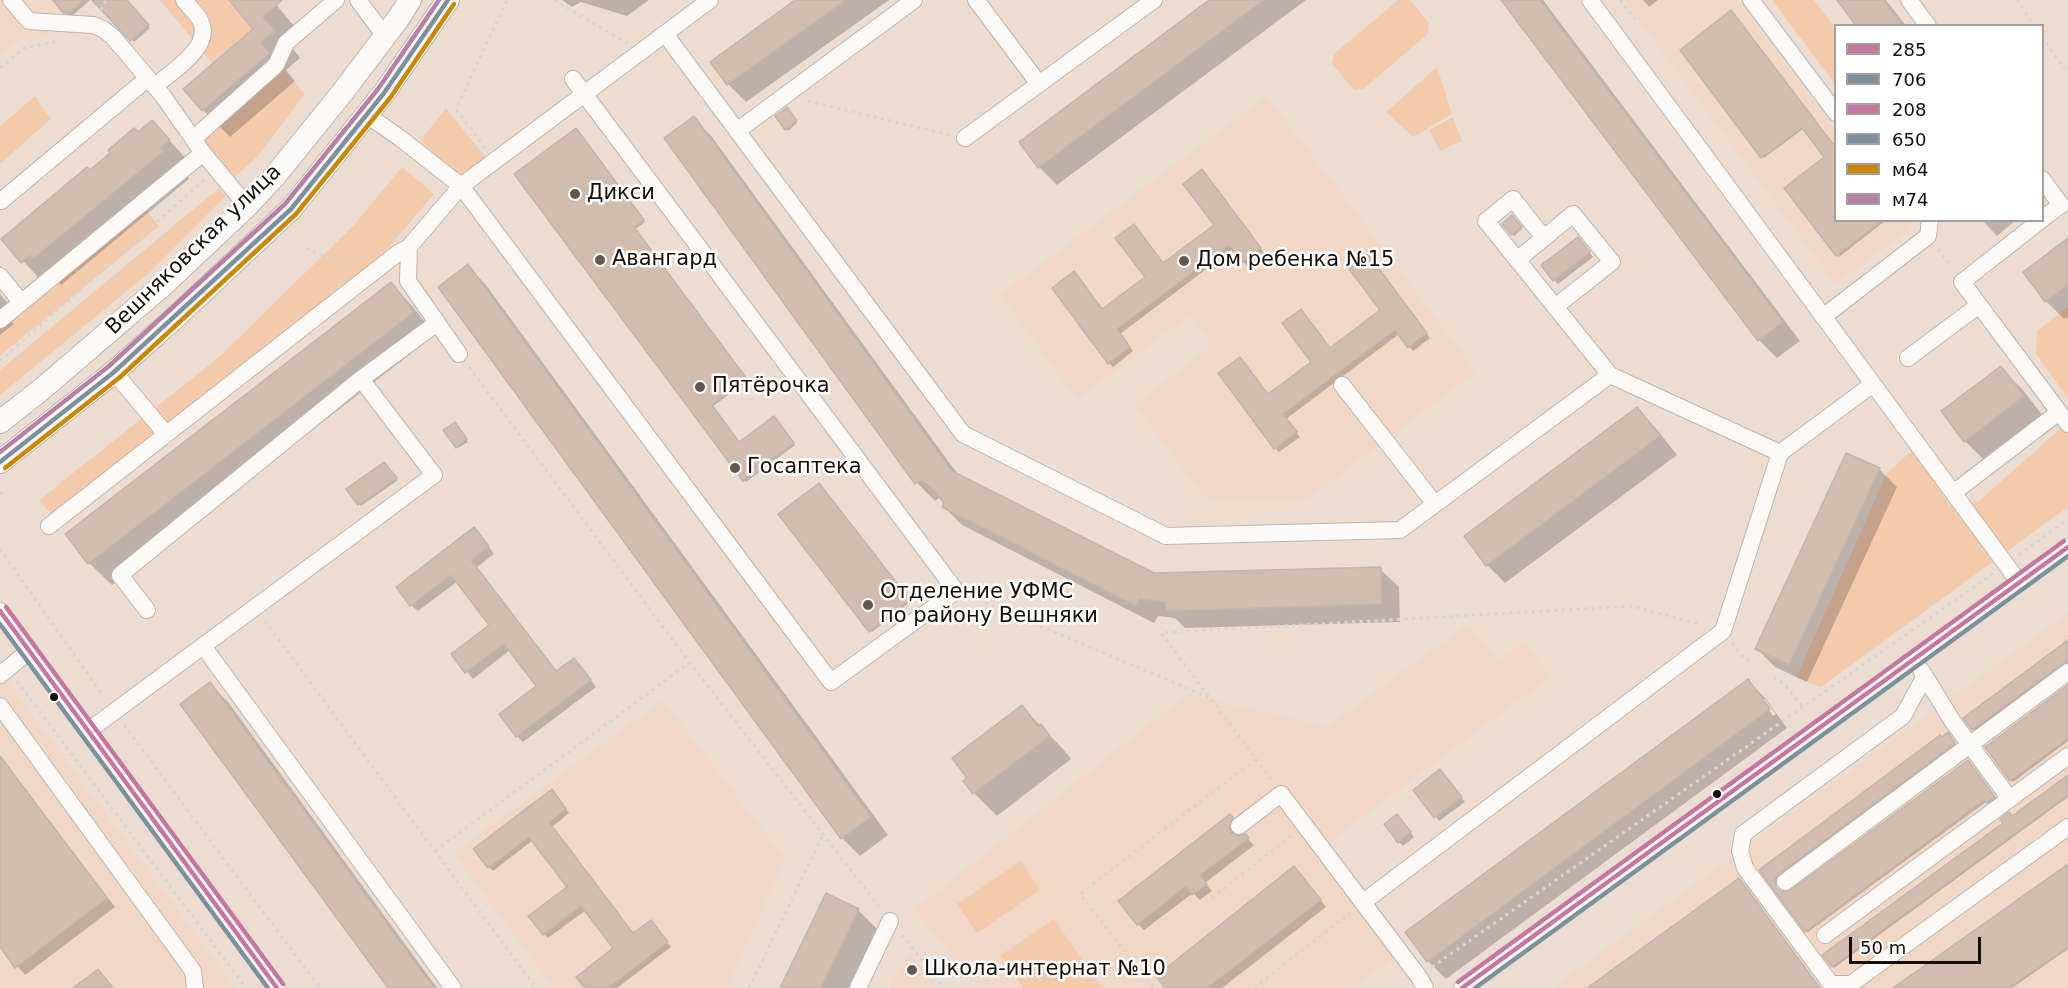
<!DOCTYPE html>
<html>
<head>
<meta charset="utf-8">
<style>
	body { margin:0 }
	#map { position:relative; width:2068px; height:988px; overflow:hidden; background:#ecddd2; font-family:"DejaVu Sans",sans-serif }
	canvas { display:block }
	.legend { position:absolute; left:1834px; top:24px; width:210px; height:198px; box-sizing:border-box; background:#fff; border:2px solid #a29f9c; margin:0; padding:8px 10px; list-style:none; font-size:18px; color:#170e08 }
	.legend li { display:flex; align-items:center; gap:12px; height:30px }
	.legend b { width:30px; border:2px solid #a29f9c }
	.scale { position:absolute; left:1849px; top:937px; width:132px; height:27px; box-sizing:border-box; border:3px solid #170e08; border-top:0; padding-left:8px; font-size:18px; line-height:21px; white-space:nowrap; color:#170e08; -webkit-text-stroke:4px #fff; paint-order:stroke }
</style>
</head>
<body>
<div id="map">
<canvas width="2068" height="988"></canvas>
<ul class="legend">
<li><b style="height:8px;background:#c577a0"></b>285</li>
<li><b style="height:8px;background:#7e909c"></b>706</li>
<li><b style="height:8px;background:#c577a0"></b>208</li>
<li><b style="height:8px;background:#7e909c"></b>650</li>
<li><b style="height:8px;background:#ca8809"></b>м64</li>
<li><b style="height:8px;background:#b681a4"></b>м74</li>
</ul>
<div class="scale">50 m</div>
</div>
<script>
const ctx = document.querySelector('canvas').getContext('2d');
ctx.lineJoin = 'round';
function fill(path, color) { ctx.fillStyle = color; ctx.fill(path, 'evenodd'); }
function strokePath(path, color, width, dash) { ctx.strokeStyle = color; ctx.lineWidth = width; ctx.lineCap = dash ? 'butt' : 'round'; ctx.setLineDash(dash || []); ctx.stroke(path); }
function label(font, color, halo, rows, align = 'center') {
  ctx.font = font + ' "DejaVu Sans",sans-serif'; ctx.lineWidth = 5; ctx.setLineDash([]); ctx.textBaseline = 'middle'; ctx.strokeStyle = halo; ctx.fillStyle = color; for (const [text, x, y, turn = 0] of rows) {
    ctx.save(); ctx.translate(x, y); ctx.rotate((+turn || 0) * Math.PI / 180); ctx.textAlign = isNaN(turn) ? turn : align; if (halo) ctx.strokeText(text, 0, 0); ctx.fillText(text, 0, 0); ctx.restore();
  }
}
fill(new Path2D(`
	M0,0h53l9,11 -14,11 1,16 -31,2 -18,15z
	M1624,0h113l98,128 1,92 71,1 5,6 -77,57z
	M1267,96l209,275 -168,128h-102l-72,-94 78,-60 -22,-30 -113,84 -77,-104z
	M2068,613v375h-516z
	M1468,624l31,37 25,-18 26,34 -221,165 79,106 -56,40h-375l-62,-79 273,-215 139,33z
	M0,671l2,3 234,314h-236z
	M663,700l122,159 -58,129h-173l-101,-135z
	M910,953l28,35h-49z`), '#f1d7c5');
fill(new Path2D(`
	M160,0h69l24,29 -40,35z
	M1398,0h12l19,23 -1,11 -65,55 -9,1 -22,-26 2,-10z
	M1772,0h42l21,28v56z
	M1437,67l15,47 -39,23 -27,-25z
	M283,69l22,25 -46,61 -24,22 -33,-36z
	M35,96l16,23 -51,45v-38z
	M446,108l41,51 -25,17 -42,-35z
	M1453,117l9,24 -22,10 -11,-21z
	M402,167l32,27 -48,57 -335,263 -12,-14 179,-142 136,-133z
	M219,188l7,8 -77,77 -149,122v-25z
	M144,208l15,18 -159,130v-30z
	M2068,307v91l-32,-44 1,-23z
	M2068,422v85l-247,180 -25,-9 91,-205 27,-24 36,57 29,-5z
	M1021,861l19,29 -63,43 -20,-29z
	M1054,919l48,69h-79l-22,-33z`), '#f4caad');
fill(new Path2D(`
	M55,0h35l-17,15h-6z
	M94,0h32l24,28 -16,14z
	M231,0h41l29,34 -12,10 11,14 -14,12 9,11 -65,56 -27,-27 53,-80z
	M562,0h87l-22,16 -46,-14 -9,5z
	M798,0h91l-143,102 -18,-18z
	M1212,0h94l-249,185 -18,-18z
	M1503,0h40l257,341 -23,17 -18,-18z
	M1643,0h15l-9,7z
	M1839,0h47l20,26h-48z
	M1731,12l105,137v71h50l-47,37 -53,-69 41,-30 -23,-30 -40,30 -82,-108z
	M787,109l10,14 -9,8 -11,-14z
	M694,118l18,19 247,339 195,99 226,-6 19,18 1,35 -215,6 -10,-10 -17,-2 -4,7 -192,-98 -18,-18 2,-4 -6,-6 -5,4 -18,-18z
	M152,122l43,46 -8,8 2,3 -128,106 -3,-4 -9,8 -46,-50z
	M578,132l67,90 -11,8 113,151 -35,26 27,36 35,-25 21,27 -49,37 -230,-307z
	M1206,175l58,78 -17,13 -14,-17 -113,85 13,17 -20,16 -4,-4 -7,-53 114,-85z
	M1512,217l10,12 -8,7 -10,-12z
	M1982,220h34l-19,16z
	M2068,240v77l-4,2 -18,-18 -21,-29z
	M1582,243l11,14 -35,27 -4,-4z
	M1372,260l58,78 -17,13 -14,-17 -113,85 14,18 -21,15 -4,-4 -6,-53 113,-85z
	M468,266l18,19 402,550 -28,21 -18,-18z
	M391,284l22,23 22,28 -323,250 -23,-22z
	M0,294l19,22 -7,6 2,2 -14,11z
	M2001,368l22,22 23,30 -58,44 -23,-23z
	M1637,409l18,18 22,28 -172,128 -18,-18z
	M456,425l12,17 -10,6 -1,-1z
	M384,464l14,16 -37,26 -13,-17z
	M1879,469l18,18 -90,195 -32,-15 -18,-18z
	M819,485l91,117 -38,30 -92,-117z
	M481,536l13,18 -17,13 80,105 23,-6 16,21 -73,55 -6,-6 21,-49 -28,-37 -37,29 -20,-24 38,-29 -33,-45 -40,30 -7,-6z
	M2068,642v22l-4,1 -89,66 -10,-13z
	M1748,681l18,18 21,29 -341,251 -18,-18zM1761,699h4l11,15 -3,2z
	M210,684l18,18 209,286h-48z
	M2068,687v54l-55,41 -26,-35z
	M1022,707l41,42 8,10 -74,57 -23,-23z
	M1947,734l9,11 -176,130 -5,10 3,6 8,3 183,-131 27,36 -7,5 -2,-3 -179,131 -47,-62z
	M0,756l115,151 -90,68 -25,-30z
	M1444,775l21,27 -26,19 -24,-31z
	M2068,776v21l-234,171 -1,-2 -9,-11z
	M556,795l13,18 -17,14 82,108 21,-9 16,21 -54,41h-30l28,-39 -29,-39 -38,28 -4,-4 25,-46 -36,-48 -40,31 -4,-4z
	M1230,816l9,9 -5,9 6,4 5,-2 9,9 -49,38 7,8 -12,9 -7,-7 -49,37 -6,-6z
	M1401,820l13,17 -11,9 -4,-4z
	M2068,865v84l-56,39h-117z
	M1301,875l25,32 -104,81h-56z
	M827,895l32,16 18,18 -29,59h-67z`), '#0003');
const building = new Path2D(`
	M53,0h32l-15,13h-7z
	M92,0h35l22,25 -19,16z
	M229,0h53l-19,17 12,13 -14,13 9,10 -68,58 -19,-22 70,-60z
	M795,0h51l-119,85 -17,-23z
	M1209,0h55l-226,168 -19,-26z
	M1501,0h39l243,322 -25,19z
	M1837,0h47l19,26h-47z
	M1731,10l105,138v72h47l-47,36 -52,-68 40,-31 -22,-29 -41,30 -81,-108z
	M787,107l10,14 -12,9 -10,-14z
	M694,116l258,355 202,102 227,-6 1,37 -216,7 -1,-9 -26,-3 -3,7 -194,-99 2,-4 -12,-15 -11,-8 -6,4 -251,-346z
	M152,120l18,20 -9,8 3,3 -131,108 -3,-4 -9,8 -20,-24 86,-72 3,3 20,-17 -2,-3 26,-22 4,4z
	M576,128l68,92 -10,7 113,152 -35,26 27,37 35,-26 20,27 -51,38 -229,-307z
	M1202,169l59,79 -19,15 -13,-18 -112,84 13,18 -22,17 -56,-76 22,-17 28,38 43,-32 -30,-39 19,-14 29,39 51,-38 -31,-41z
	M1512,215l10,12 -11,8 -9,-11z
	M1578,237l12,15 -37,29 -12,-16z
	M2068,238v47l-23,17 -22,-30z
	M1368,254l59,79 -19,15 -13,-18 -112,84 14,18 -23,17 -56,-76 22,-16 28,37 43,-32 -29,-39 19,-14 29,39 50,-38 -31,-41z
	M468,264l403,553 -30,22 -403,-552z
	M391,282l23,30 -326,252 -23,-30z
	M2001,366l23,30 -60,46 -23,-31z
	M1637,407l23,29 -174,130 -22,-30z
	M455,422l12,17 -11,9 -13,-18z
	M1846,453l34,15 -91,197 -34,-16z
	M384,462l13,16 -39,27 -12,-16z
	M819,483l91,117 -41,32 -91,-118z
	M474,527l15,19 -18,14 85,111 18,-13 17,22 -75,57 -17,-23 37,-28 -32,-42 -39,29 -14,-19 38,-29 -38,-50 -41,31 -14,-19z
	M2068,640v22l-6,2 -90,66 -9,-12z
	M1748,679l22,30 -343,253 -22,-30z
	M210,682l224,306h-46l-208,-284z
	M2068,685v53l-58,43 -25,-34z
	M1022,705l16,21 3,-2 9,12 -77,58 -10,-13 4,-3 -15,-20z
	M1948,732l7,11 -176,131 -4,4 1,10 5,4 10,-2 177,-130 27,37 -9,6 -2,-3 -179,132 -46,-62 181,-135 2,2z
	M0,756l107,142 -92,70 -15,-21z
	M1440,769l22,28 -28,21 -21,-28z
	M2068,775v20l-236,172 -10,-12 181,-132 -3,-4 9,-7 3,4z
	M552,789l14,20 -17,13 84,111 18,-13 17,22 -60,46h-23l-9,-11 37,-29 -32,-42 -38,29 -15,-19 39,-29 -38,-50 -41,31 -15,-19z
	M1230,814l3,3 -4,10 2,6 9,3 6,-2 3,4 -49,37 7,9 -15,11 -6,-9 -49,39 -19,-24z
	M1397,814l14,18 -13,11 -14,-19z
	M2068,864v83l-59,41h-116z
	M1294,866l27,34 -114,88h-42l-9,-12z
	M1739,878l81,110h-233z
	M826,893l33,16 -38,79h-41z
	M98,969l15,19h-40z`);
fill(building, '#d0bdaf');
strokePath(building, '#c1b5ad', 1.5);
const minor = new Path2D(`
	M11,0l18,21 64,4 10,4 10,8 50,59 40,57 44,53
	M358,0l27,36
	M976,0l63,84
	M1590,0l429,582
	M1751,0l85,113
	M1909,0l19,26
	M665,34l298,400 203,102 234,-6 210,-155 170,78 93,-69
	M155,86c17,-15 57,-38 46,-64 -3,-8 -12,-15 -17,-22
	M367,115l33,23 61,48 370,496 125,-91 -383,-512
	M737,131l177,-131
	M965,138l189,-138
	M193,139l83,-74 10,-22 50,-43
	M2042,179l19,26 -19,14
	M1,201l147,-123
	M2041,220l-79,62 106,142
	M409,247l-1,34 51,73
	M1517,260l27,-22
	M0,276l21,26
	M1555,307l57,-45 -39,-48 -29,24 -31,-39 -27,22 124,154
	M1823,317l105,-81 2,-16
	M0,320l203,-167
	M1908,358l71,-53
	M114,372l52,62
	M1342,385l93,119
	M1953,493l106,-81
	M49,526l349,-273 11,-6 52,-61 249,-186
	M147,610l-27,-35 241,-196
	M0,611l277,377
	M203,646l250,342
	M1921,670l32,52 57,77
	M0,675l29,-24
	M1925,676l-22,40 -160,118 -3,17 5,17 86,116h20l217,-157
	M0,706l193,265 2,17
	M88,731l346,-256 -73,-96 76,-56
	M1239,826l42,-32 138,183 6,11
	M1785,882l283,-210
	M1370,897l353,-266 57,-178
	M1825,935l243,-179
	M858,988l32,-67
	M1462,988l606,-441`);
const major = new Path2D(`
	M0,422l42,-33 120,-103 85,-80 27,-29 68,-84 56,-74 12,-19
	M0,462l114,-90 64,-57 113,-106 93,-116 64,-93`);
strokePath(minor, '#bfb4ab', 18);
strokePath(major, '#bfb4ab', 24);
strokePath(new Path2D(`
	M554,0l73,43
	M1620,0l15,19
	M2017,0l17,26
	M101,10l5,-10
	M2042,37l26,37
	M0,68l24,-20 35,-7
	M808,101l142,34
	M485,148l-29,-39 51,-109
	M306,248l45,20
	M1938,249l14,19
	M0,361l204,-181
	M469,367l221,296 191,246
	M0,492l3,3
	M0,549l104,148
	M2019,555l49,-36
	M971,597l237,100
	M265,621l271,367
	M1732,643l10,13 12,8
	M1774,677l10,7 19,23
	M17,681l229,307
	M124,725l196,263
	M1256,759l17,23
	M435,851l254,-188
	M1212,898l80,-63
	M902,935l42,53
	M1432,967l562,-394
	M749,988l74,-153
	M1153,988l-73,-94 176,-135 -95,-126 471,-27 70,19
	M1254,988l96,-75`), '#d9d4d2', 3, [3, 4.5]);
strokePath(minor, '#fcfaf8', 16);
strokePath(major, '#fcfaf8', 22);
strokePath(new Path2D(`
	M0,611l277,377
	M1462,988l606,-441`), '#c577a0', 4.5);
strokePath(new Path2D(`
	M0,624l268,364
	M1475,988l593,-432`), '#7e909c', 4.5);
strokePath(new Path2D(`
	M6,607l277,377
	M1458,982l606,-441`), '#c577a0', 4.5);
strokePath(new Path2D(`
	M0,462l114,-90 177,-163 93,-116 64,-93`), '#7e909c', 4.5);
strokePath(new Path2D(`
	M5,468l114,-90 177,-164 94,-116 64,-94`), '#ca8809', 4.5);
strokePath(new Path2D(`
	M0,452l109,-86 176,-162 93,-115 61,-89`), '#b681a4', 4.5);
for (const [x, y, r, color] of [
	[575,194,6,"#62564f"],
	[600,260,6,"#62564f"],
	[1184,261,6,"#62564f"],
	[700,387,6,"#62564f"],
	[735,468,6,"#62564f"],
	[868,605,6,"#62564f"],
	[54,697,5,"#170e08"],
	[1717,794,5,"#170e08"],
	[912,970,6,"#62564f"]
]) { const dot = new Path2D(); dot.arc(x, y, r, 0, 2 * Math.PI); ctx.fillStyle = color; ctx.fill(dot); strokePath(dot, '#fff', 2); }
label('21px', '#170e08', '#fff', [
	["Дикси",587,194],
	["Авангард",612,260],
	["Дом ребенка №15",1196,261],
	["Пятёрочка",712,387],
	["Госаптека",747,468],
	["Отделение УФМС",880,593],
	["по району Вешняки",880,617],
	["Школа-интернат №10",924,970]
], 'left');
label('21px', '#170e08', '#fff', [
	["Вешняковская улица",194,250,-44]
]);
</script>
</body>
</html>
